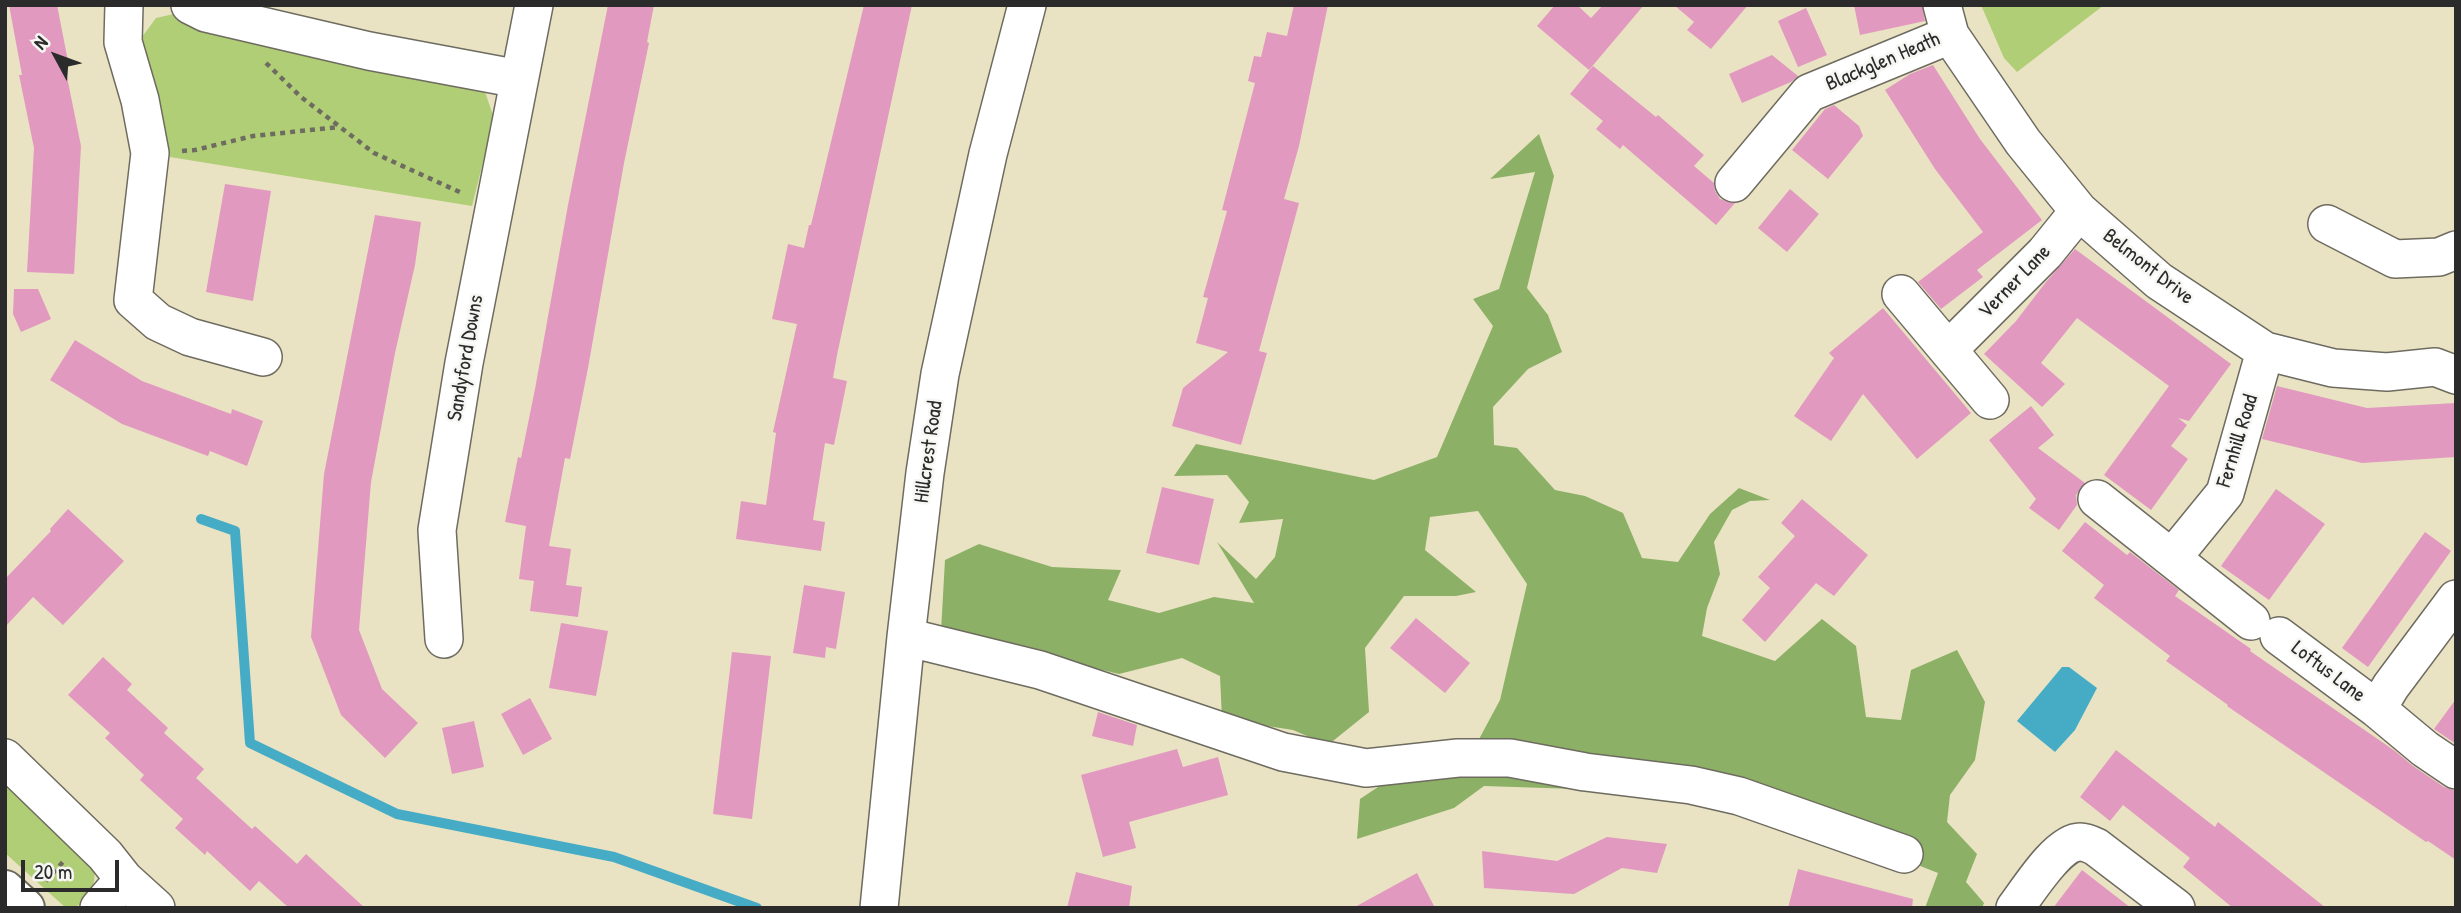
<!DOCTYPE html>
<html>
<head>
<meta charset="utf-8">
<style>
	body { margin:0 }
	#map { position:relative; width:2461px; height:913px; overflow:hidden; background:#e9e3c3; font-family:"Patrick Hand",sans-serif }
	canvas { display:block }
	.frame { position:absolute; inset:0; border:7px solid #2b2b2b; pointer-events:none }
	.north { position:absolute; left:21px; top:21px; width:70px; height:70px; -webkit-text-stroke:5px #f6f6f2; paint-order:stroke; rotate:311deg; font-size:19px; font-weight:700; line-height:28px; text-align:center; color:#2b2b2b }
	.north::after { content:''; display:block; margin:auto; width:24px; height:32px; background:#2b2b2b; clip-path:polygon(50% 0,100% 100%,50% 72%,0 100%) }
	.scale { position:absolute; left:21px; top:860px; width:98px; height:32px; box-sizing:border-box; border:4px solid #2b2b2b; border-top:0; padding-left:9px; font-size:21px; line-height:24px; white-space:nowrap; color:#2b2b2b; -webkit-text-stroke:5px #f6f6f2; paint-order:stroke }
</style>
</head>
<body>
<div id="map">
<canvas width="2461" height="913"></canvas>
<div class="frame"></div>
<div class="north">N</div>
<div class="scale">20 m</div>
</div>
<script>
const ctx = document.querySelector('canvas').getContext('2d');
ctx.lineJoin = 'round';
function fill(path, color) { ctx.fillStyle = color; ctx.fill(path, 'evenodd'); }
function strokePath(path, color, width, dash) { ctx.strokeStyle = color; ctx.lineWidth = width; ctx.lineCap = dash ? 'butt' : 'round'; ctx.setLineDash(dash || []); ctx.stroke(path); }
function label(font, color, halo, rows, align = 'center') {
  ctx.font = font + ' "Patrick Hand",sans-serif'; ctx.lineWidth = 5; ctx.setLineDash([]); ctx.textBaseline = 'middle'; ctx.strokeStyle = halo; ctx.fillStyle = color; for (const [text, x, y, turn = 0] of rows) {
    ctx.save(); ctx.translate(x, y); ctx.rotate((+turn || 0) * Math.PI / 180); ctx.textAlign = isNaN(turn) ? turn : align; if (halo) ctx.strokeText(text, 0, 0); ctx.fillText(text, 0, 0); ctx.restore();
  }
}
fill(new Path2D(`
	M1981,5h123l-87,67 -13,-14z
	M174,14l30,13 270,56 11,9 9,26 -22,88 -302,-49 -9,-43 -18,-58 -1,-19 14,-19z
	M5,779l89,89c3,20 -7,40 -28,40l-61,-55z`), '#b0ce75');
fill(new Path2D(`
	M1539,134l15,42 -27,112 21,27 14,37 -34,17 -35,38 1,38 23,3 38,42 30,6 38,17 19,45 36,4 32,-48 29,-26 31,12 -20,1 -18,9 -18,32 6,32 -13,34 -5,28 73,25 47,-42 34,27 10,71 35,3 10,-50 46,-20 28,52 -10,58 -25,35 -3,27 30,32 -11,28 18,21 -2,5h-57l13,-35 -101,-40 -115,-51 -45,21 -101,-14 -92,-3 -30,22 -97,31 3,-40 63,-42 55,-16 22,-41 27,-116 -49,-73 -48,6 -5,33 51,42 -20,4h-52l-39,52 4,64 -41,33 -35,-15 -71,-11 -2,-43 -38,-18 -63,16 -178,-43 4,-71 34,-16 73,23 69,3 -13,30 51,13 55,-16 40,6 -37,-61 39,37 19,-22 8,-38 -44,4 10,-21 -22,-27 -53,1 22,-32 178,36 63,-23 56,-131 -20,-27 26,-10 36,-117 -45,7z`), '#8cb166');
fill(new Path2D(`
	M2062,667h7l28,21 -22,42 -20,22 -38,-31z`), '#46acc6');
strokePath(new Path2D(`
	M201,519l34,12 15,212 147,71 217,43 143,51`), '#46acc6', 10);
fill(new Path2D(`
	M9,5h48l11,56 -4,1 17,84 -7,128 -47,-2 7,-124 -15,-73h3z
	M608,5h46l-7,37 2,1 -25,120 -36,205 -18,91 -5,-1 -16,88 22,3 -5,36 16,2 -4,30 -48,-6 4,-30 -15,-2 7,-53 -21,-4 13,-65 3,1 14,-69 33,-184z
	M864,5h48l-75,350 -4,23 14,3 -13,64 -9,-2 -12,77 12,2 -4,29 -85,-12 5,-38 25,4 10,-72 -3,-1 24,-108 -25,-5 16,-75 16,4 5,-23h2z
	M1294,5h34l-29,141 -15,53 15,4 -40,148 8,2 -26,92 -69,-19 11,-38 45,-36 -32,-9 12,-45 -5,-1 24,-86 -5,-1 33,-127 -7,-2 6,-25 7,1 6,-25 20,4z
	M1555,5h22l14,13 12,-13h41l-55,65 -52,-44z
	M1674,5h74l-37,44 -24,-19 7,-8z
	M1854,5h68l3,16 -65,14z
	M1806,8l21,47 -29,12 -20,-46z
	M1772,55l26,21 -7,6 -49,21 -13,-29z
	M1933,65l47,74 62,81 -65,50 6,7 -42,32 -23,-27 65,-50 -48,-63 -50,-79 25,-16z
	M1593,66l63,51 2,-2 46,40 -10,11 20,17 1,8 5,8 15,4 -19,22 -93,-80 -3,4 -24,-20 7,-8 -33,-27z
	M1834,105l25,21 4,10 -35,43 -36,-29 33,-41z
	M225,184l46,7 -18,110 -47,-9z
	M1790,189l29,25 -32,38 -29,-24z
	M375,215l46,7 -6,43 -20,88 -24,129 -12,148 23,59 36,34 -33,35 -44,-43 -30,-78 13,-163z
	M2075,249l156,115 -42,57 -11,-3 9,7 -16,21 17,13 -37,51 -47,-35 65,-89 -92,-68 -36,45 24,21 -23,23 -58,-53 32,-33 30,-39z
	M14,289h24l13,30 -30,13 -8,-18z
	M1883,308l88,105 -54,46 -54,-65 -32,47 -37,-25 40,-58 -5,-5z
	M75,340l67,41 89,33 1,-5 31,12 -16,45 -37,-15 -2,5 -86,-32 -72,-44z
	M2277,386l90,22 89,-5v54l-94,6 -100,-24z
	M2031,406l23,29 -16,13 47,35 -9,12 1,10 -18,25 -30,-22 7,-9 -47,-59z
	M1162,487l52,12 -15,66 -53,-12z
	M2276,489l49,35 -56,76 -48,-34z
	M1802,499l66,56 -34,41 -18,-13 -51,59 -23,-22 28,-32 -12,-11 37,-41 -14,-13z
	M68,509l56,52 -61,64 -30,-28 -28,30v-48l46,-48 -1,-2z
	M2085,522l42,33 3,-3 49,38 -4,6 76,53 -1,2 145,100 18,15 31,21 12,4v69l-28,-19 -2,1 -199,-136 1,-1 -62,-44 4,-5 -76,-58 10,-13 -42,-34z
	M2425,532l26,19 -83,116 -26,-19z
	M804,585l41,7 -9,57 -10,-2 -1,11 -32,-5z
	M1416,618l54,45 -25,30 -55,-45z
	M561,623l47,8 -12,65 -47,-8z
	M732,652l39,4 -19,163 -39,-5z
	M103,657l29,27 -5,6 41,38 -4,5 40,36 -8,9 56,51 3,-3 42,38 9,-10 59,54h-76l-30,-27 -9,10 -43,-40 -2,4 -30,-27 8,-9 -43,-39 4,-5 -39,-37 5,-5 -42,-38z
	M530,698l22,41 -29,16 -22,-41z
	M2456,699v45l-22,-15z
	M1098,712l39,13 -4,21 -41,-10z
	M474,721l10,46 -32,7 -10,-46z
	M1177,749l6,18 35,-10 10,38 -99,27 7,26 -33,9 -22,-82z
	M2116,750l99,77 3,-5 108,86h-93l-50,-41 7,-9 -67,-53 -13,16 -30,-24z
	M1607,837l60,7 -10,29 -35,-5 -48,26 -90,-6 -2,-37 75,10z
	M1798,869l115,30 -1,9h-124z
	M2082,870l49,38h-78z
	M1076,872l56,14 -3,22h-62z
	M1417,873l18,35h-82z`), '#e299bf');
const minor = new Path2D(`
	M124,5l-1,37 17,58 10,53 -17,147 25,22 32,15 73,20
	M190,5l16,8 163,38 150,28
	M1942,5l8,30 73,107 56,69 80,70 106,70 68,17 54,4 48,-5 21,8
	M1734,183l75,-90 141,-58
	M2327,224l68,35 44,-2 17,-7
	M1901,294l89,106
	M1948,350l97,-97 34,-42
	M2097,499l154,122
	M2172,558l53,-65 40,-142
	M2279,636l98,73 48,40 31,21
	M906,637l134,33 243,82 83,16 92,-10h52l75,14 106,13 48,11 165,58
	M444,639l-7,-109 27,-167 70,-358
	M2377,709l14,-23 65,-87
	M5,758l100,97 19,24 32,29
	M99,908l25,-29
	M879,908l27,-271 19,-164 15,-99 48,-220 39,-149
	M2015,908c13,-17 43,-66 65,-66 5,0 12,3 16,5l80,61`);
const major = new Path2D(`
	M5,890l20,18`);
strokePath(minor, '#6e6b60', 40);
strokePath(major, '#6e6b60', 42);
strokePath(new Path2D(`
	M266,63l35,34 73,56 90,41
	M182,151l13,-1 58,-14 86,-9
	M46,881l17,-19`), '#6e6b60', 4.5, [5, 5]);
strokePath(minor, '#fff', 37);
strokePath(major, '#fff', 38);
label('21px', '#2b2b2b', '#f6f6f2', [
	["Blackglen Heath",1883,62,-23],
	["Belmont Drive",2148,267,38],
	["Verner Lane",2015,282,-46],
	["Sandyford Downs",466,358,-80],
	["Fernhill Road",2238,441,-73],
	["Hillcrest Road",929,452,-82],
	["Loftus Lane",2328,672,37]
]);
</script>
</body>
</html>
